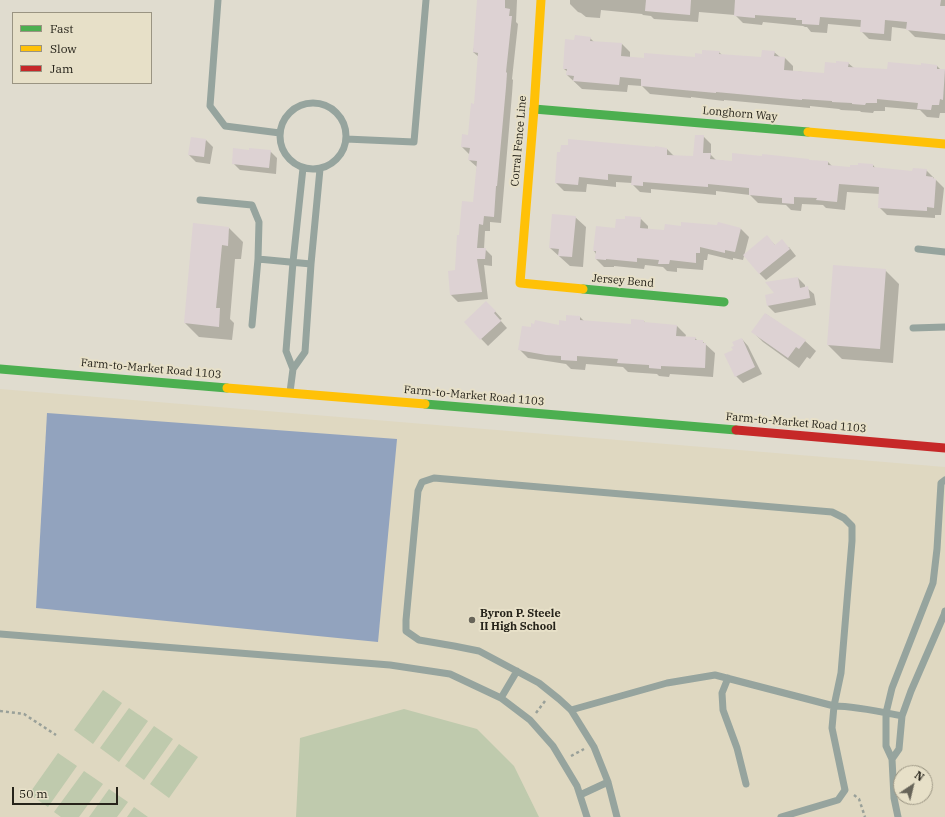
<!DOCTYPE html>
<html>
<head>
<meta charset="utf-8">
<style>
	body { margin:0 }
	#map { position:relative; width:945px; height:817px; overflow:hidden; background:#e0dccf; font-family:"IBM Plex Serif",serif }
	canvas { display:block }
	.legend { position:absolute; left:12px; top:12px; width:140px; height:72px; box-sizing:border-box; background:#e7e0c8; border:1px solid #9a9482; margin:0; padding:5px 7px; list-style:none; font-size:12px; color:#26231a }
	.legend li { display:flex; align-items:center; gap:8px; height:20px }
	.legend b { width:20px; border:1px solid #9a9482 }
	.north { position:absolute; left:893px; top:765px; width:40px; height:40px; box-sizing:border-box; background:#e7e0c8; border:1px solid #9a9482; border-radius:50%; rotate:35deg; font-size:11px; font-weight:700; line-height:16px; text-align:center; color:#26231a }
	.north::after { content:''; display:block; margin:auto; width:14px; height:18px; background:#676459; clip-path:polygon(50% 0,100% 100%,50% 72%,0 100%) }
	.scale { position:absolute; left:12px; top:787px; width:106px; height:18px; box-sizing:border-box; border:2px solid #26231a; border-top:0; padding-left:5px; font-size:12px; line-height:14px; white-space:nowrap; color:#26231a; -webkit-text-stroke:3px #e7e0c8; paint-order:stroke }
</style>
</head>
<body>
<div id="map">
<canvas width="945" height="817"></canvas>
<ul class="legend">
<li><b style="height:5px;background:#4caf50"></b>Fast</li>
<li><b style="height:5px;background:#ffc107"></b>Slow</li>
<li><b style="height:5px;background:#c62828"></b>Jam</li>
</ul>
<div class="north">N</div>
<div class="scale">50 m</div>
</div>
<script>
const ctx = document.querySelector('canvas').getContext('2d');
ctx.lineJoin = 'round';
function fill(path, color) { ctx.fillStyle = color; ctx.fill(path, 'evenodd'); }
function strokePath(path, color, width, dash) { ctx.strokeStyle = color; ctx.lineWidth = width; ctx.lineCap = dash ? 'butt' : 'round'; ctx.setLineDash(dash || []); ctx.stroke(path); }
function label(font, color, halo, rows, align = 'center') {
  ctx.font = font + ' "IBM Plex Serif",serif'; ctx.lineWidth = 4; ctx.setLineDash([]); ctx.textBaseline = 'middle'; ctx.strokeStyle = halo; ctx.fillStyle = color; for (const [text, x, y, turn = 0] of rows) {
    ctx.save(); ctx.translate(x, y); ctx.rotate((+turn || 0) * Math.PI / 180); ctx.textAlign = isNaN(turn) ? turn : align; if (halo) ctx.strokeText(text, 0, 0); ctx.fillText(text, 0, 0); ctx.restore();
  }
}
fill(new Path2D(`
	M0,389l945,78v350h-945zM901,773h24v24h-24z`), '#dfd8c1');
fill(new Path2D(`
	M103,690l19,13 -29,41 -19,-14z
	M129,708l19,13 -29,41 -19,-14z
	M404,709l73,20 37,37 25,51h-243l4,-79z
	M154,726l19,13 -29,41 -19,-14z
	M179,744l19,13 -29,41 -19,-14z
	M58,753l19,13 -29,41 -19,-13z
	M84,771l19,13 -24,33h-18l-7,-5z
	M109,789l19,13 -11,15h-28z
	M134,807l14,10h-21z`), '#bfcaad');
fill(new Path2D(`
	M47,413l350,26 -19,203 -342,-34z`), '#92a3be');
fill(new Path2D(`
	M484,0h33l-1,22 2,2 -6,55 1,1 -1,14 -11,129 -11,-1v9h-5l-1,18h1l7,7v10l-8,-1 4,34 -30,3 -7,-7 5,-24 4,-35 14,-33 3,-36 -8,-7 1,-6h-1l-7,-7 7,-11 6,-31 4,-48 -6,-5z
	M570,0h375v40l-30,-3 -8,-8 -15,-2 -1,14 -22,-2 -8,-8v-4l-33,-3 -1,9 -16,-1 -4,-5h-2l-2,-1 -40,-4 -1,3 -19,-2 -8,-8 -36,-3 -1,10 -44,-3 -3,-3 -8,-1 -1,-1 -41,-4 -1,8 -14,-1 -5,-4 -3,-1 -8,-8z
	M590,38l4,4 28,2 8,8v6l15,1 51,-1 7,-3 16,-3 3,3 40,4 12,-7 6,5 5,1 8,8v5l32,3 23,-11 6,5 34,2 34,-4v-2l15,2 4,4h4v43h-5l-1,5 -12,-1 -7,-7 -35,-3v4h-11l-1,2 -12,-1 -1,-1 -19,-1 -2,-1 -29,-3v2l-86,-8v1l-33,-4v1l-41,-4 -8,-8 -14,-1 -1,7 -45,-3 -15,-14 1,-3 -4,-3 11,-28z
	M703,136l8,8v11l5,5 17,2 77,-1 18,1 4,4 19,2 22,-3 3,4 37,3 13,-2 8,8v2h2l8,8 -3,27h-6v3l-48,-3 -8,-8 1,-13 -33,-2 -2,18 -19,-2 -3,-3 -21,-1 -1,7 -10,-1 -5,-5 -28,-2 -8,-8 -34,-4v4l-65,-6v4l-11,-1 -8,-8v-1l-16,-1v5l-29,-3 -1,8 -22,-1 -8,-8 111,-34 7,7 20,2z
	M206,140l7,7 -3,17 -14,-2 -7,-7z
	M270,151l7,7 -1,16 -36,-4 -7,-7z
	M575,217l11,10 -3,40 -13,-1 -20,-18z
	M640,218l8,8v4l17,1 17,-4 59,2 8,8 -6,23 -10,-2v2l-25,-6 -1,6h-3l-1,10 -26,-2v4l-10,-1 -4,-4 -18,-2 -1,4 -30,-3v1h-10l-8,-8v-5l-2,-3 22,-22z
	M229,228l14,14 -2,17h-6l-5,60 4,4 -2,17 -33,-3 -14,-14z
	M767,237l9,9 13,1 7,9 -30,24 -7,-7z
	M885,270l14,14 -6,79 -51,-4 -14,-14z
	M798,278l7,7v3h2l7,6 2,11 -41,8 -7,-7 -2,-10 9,-2z
	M493,309l9,10 -2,1 7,8 -19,18 -23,-24z
	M766,314l39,27 11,10 -6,8 -3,-2 -8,11 -36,-26 -10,-10z
	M580,317l4,4 48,4v-5l12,1 1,2 32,3 9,9 -1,3h10l3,3h4l13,12 -2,24 -43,-3 -1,3 -10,-1 -2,-2 -29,-2 -5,-5 -37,-3 -1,6 -14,-1 -5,-5 -38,-6 -9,-9 13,-21 28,-2 7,-4z
	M742,339l6,7 14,28 -19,9 -7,-7 -1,-30z`), '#0003');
fill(new Path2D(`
	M477,0h28v8l5,1 -1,7h3l-6,56 1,1 -1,14 -9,99h-1l-2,31 -10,-1 -1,9 -4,-1 -2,24h9l-1,11h-8l5,33 -32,3 -2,-24 7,-1 2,-35h2l3,-34 11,1 4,-41 -9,-1 2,-12 -9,-1 1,-13 6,1 3,-32 3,1 4,-51 -5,-1z
	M646,0h45l-1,15 -45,-4z
	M735,0h206l-1,6h5v28l-39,-4 1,-8 -22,-2 -1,14 -24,-2 1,-12 -41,-3 -1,8 -17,-1v-4h-6v-2l-41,-3v3l-21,-2z
	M575,35l16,2 -1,4 32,2 -1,13 23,2v-5l51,4v-4l7,1v-4l18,1 -1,3 42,3 1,-7 13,1 -1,5 11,1 -1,13 40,3 1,-11 11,1v-2l13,1 -1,5 39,2 1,-7 33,3v-2l16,2v4h8l-2,31 -3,-1 -1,6h-7l-1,5 -14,-1 1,-6 -41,-4v4h-11l-1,2 -13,-1v-1l-20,-1v-1l-30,-2v1l-86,-8v1l-33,-3 -42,-4v-7l-21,-2 -1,8 -46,-4 1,-5 -8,-1 1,-6h-4l2,-30 9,1z
	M695,135h9l-1,18h8l-1,6 22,2v-8l30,3v-2l47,5v1l19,1v4l22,2v-2h8v-2l15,1v3l39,4 1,-3 14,1 -1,7 7,1v1l3,1 -2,29 -7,-1v4l-49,-3 1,-21 -40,-3 -2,18 -21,-2 1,-2 -23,-1v7l-12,-1v-5l-33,-3v-7l-41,-4v3l-65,-5v4l-12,-1 1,-9 -24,-2v6l-29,-3 -1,8 -23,-2 2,-31h3l1,-7h7v-6l87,8v-1l12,2v7l26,1z
	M191,137l15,2 -2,18 -16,-2z
	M233,148l16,2v-2l22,2 -2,18 -37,-4z
	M552,214l24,2 -4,41 -14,-1 1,-7 -10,-1z
	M625,216l16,1 -1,11 24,2 1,-6 16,2v-4l36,3 1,-3 23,6 -6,24 -10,-2v3l-25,-6v6h-4v10l-26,-3 -1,4h-11l1,-4 -22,-2v4l-31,-3v1l-11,-1 1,-8h-3l3,-25 19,2 1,-9h9z
	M193,223l36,4 -1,19 -6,-1 -6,63h4l-1,19 -35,-4z
	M767,235l8,10 7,-6 8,10 -31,25 -16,-19z
	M833,265l53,4 -6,80 -53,-4z
	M798,277l2,11 8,-2 2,12 -43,8 -2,-11 9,-2 -9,-11z
	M486,301l10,10 -2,2 7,8 -21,19 -16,-18z
	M765,313l41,27 -7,9 -3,-2 -8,11 -37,-26z
	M566,315l14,1v4l51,4v-5l13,1v2l33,3 -1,11 20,1 -1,3h8v3h3l-1,25 -44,-2v3l-12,-1v-3l-32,-2 1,-4 -41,-3v5l-16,-1v-4l-15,-1 -28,-5 4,-24 9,1v-4l3,1 1,-4 24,5v-5l7,1z
	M742,338l13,29 -20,10 -11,-23 9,-4 -2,-3 3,-1 -2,-4z`), '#ddd2d3');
strokePath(new Path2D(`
	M0,711l24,3 32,21
	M536,713l9,-12
	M571,756l13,-7
	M854,795l5,4 6,18`), '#99a099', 2.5, [3, 3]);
strokePath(new Path2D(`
	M218,0l-8,106 15,20 55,7
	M280 136a33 33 0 1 1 66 0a33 33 0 1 1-66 0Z
	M346,139l68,3 12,-142
	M200,200l52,5 7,17 -1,37
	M918,249l27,3
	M252,325l6,-66 53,5
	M913,328l32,-1
	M293,369l-7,-18 7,-89 10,-94
	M290,392l3,-23 12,-17 6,-88 9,-95
	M0,634l390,31 60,9 51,24 29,22 23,26 24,40 10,31
	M728,678l-6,15 1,17 14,38 9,36
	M501,698l16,-27
	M571,710l96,-27 48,-8 119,31c21,0 48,6 68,10
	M892,759l7,-10 3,-33 9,-25 33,-76 1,-4
	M580,795l28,-13
	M617,817l-9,-35 -14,-35 -23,-37 -12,-11 -20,-16 -60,-32 -25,-5 -35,-6 -13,-9v-11l12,-129 4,-9 12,-4 398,34 12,6 8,8v15l-11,132 -7,33 -2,22 13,62 -7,10 -57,17
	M898,817l-4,-19 -2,-39 -6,-13v-33l6,-25 41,-105 4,-34 4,-66 4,-3`), '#96a49e', 7);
strokePath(new Path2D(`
	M534,109l274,23
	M583,289l141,13
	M0,369l227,19
	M425,404l311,26`), '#4caf50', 9);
strokePath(new Path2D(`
	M541,0l-7,109 -14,174 63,6
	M808,132l137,12
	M227,388l198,16`), '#ffc107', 9);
strokePath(new Path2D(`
	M736,430l209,18`), '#c62828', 9);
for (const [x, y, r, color] of [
	[472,620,4,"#676459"]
]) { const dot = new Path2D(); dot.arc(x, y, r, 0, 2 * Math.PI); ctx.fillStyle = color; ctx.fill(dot); strokePath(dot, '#e7e0c8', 1.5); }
label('11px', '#26231a', '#e7e0c8', [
	["Longhorn Way",740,114,5],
	["Corral Fence Line",519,141,-85],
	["Jersey Bend",623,281,5],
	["Farm-to-Market Road 1103",151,369,5],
	["Farm-to-Market Road 1103",474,396,5],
	["Farm-to-Market Road 1103",796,423,5]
]);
label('bold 11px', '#26231a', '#e7e0c8', [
	["Byron P. Steele",480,614],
	["II High School",480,627]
], 'left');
</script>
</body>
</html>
